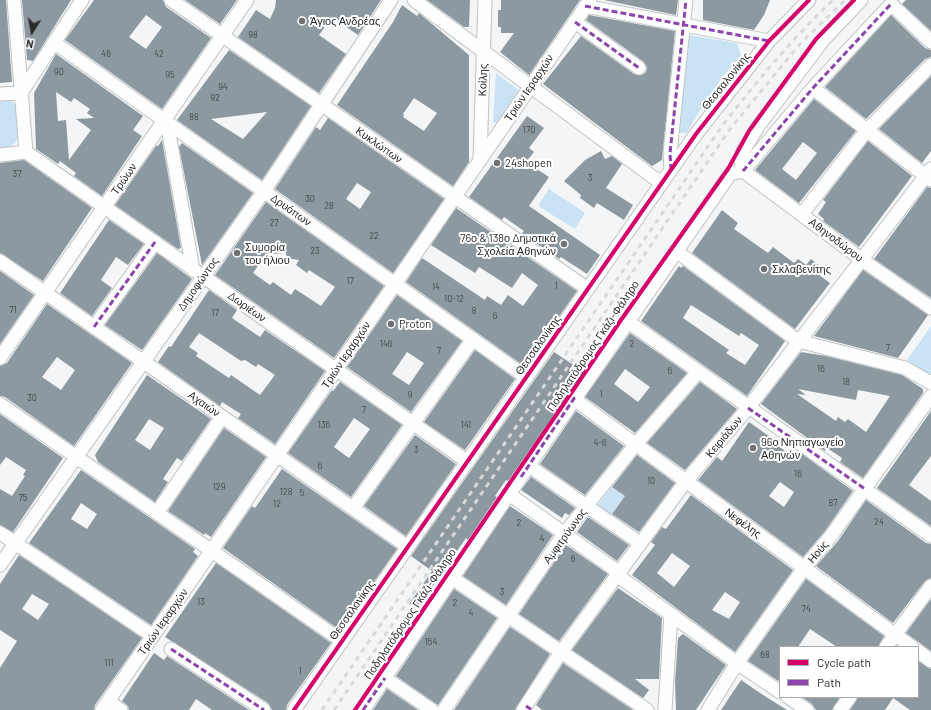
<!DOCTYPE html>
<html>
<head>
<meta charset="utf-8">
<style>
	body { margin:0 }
	#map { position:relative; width:931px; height:710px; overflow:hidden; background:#f3f5f7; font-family:Barlow,sans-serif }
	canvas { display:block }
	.legend { position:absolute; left:779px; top:646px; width:140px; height:52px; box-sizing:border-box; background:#fff; border:1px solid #a9aaab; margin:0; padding:5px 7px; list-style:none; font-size:12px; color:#292a2c }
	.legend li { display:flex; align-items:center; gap:8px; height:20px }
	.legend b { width:20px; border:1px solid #a9aaab }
	.north { position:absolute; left:12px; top:12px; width:40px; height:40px; -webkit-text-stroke:3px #fff; paint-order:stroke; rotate:191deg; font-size:11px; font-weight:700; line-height:16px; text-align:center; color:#292a2c }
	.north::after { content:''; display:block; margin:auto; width:14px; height:18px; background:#292a2c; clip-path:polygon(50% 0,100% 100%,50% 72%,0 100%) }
</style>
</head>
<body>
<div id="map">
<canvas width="931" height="710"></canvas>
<ul class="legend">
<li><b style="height:5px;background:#d6006c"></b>Cycle path</li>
<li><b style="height:5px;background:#8e44ad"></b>Path</li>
</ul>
<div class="north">N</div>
</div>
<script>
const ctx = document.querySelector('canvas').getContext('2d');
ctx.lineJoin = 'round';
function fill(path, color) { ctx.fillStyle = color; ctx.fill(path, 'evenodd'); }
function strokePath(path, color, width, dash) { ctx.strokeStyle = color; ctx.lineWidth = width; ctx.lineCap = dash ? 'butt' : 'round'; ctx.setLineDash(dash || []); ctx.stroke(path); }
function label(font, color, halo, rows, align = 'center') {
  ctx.font = font + ' Barlow,sans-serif'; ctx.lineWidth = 4; ctx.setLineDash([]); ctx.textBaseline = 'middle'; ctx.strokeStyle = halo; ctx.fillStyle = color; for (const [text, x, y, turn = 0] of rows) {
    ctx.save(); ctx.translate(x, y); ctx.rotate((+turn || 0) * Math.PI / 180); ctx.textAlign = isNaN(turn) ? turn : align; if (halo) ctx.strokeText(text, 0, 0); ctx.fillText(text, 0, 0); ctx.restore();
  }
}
fill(new Path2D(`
	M688,35l49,8 4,12c-21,24 -39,49 -54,78l-13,-1z
	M496,73l24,18 -22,33 -5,-2z
	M10,99l8,9v31l-7,8 -11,1v-48z
	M549,189l36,24 -10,16 -37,-23z
	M931,326v51l-24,-17z
	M612,487l13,9 -14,19 -13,-10z`), '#c9e3f4');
fill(new Path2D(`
	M0,0h6l6,82 -12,1z
	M22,0h49l-38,61 -6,-1z
	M94,0h69l3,7 45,31 -49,71 -97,-69zM146,15l16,12 -16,22 -17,-12z
	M185,0h52l-17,24z
	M276,0h105l-23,35 -26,-18 -13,18 27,19 -27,39 -81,-56 18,-27 14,9 5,-11z
	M427,0h43l-1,27h-5z
	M501,0h79l-51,75 -29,-23 14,-19h-13v-6h-3v-17h3z
	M604,0h74l-2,15z
	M703,0h67l-6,15 -10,15 -51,-10z
	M906,0h25v31l-29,-27z
	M402,5l15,11 2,-3 50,42v107l-16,24 -116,-81 56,-83zM414,98l23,15 -13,18 -21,-14 1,-2 -1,-1z
	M589,15l86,16 -13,129 -10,6 -109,-82 38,-48 53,38 8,1 4,-3 1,-4 -3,-6 -58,-42z
	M891,15l34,33 6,2v7l-6,2 -59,60 -41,-32z
	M229,50l82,56 -49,74 -85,-60zM267,112l-24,27 -32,-20z
	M56,54l87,62 -10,14 9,6 -40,60 -28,-20 2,-3 -16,-12 -2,3 -22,-15 -2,-56zM56,92l15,10 3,-4 16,11 -3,4 7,5 -18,1 15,11 -22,30 -3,-40 -8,1z
	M931,76v75l-9,12 -43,-34z
	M814,99l42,32 -57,72 -44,-33zM803,142l14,11 -21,27 -14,-11z
	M527,116l17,12 -15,20 5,4 -8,10 23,15 -20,29 71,49 -13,19 -26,-17 -2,2 -37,-26 2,-2 -20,-14 -2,3 -33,-23z
	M328,118l116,81 -51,74 -118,-84 41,-62 4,3zM357,183l14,9 -11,17 -14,-10z
	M162,140l19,108 -3,1 -63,-44 41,-59h2z
	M868,141l44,35 -53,71 -36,-26 1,-2 -6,-5 8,-12 -3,-2z
	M182,143l71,50 -51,72 -23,-118z
	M601,151l4,8 7,-3 10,8 -16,24 27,17 -9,15 -27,-17 -3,5 -14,-10 1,-3 -17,-14 21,-21z
	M24,160l68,48 -49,73 -43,-28v-90z
	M927,187l4,1v110l-57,-39z
	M266,202l118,84 -50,72 -119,-83zM286,253l1,5 12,2 -3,5 11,8 2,-3 26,17 -14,19 -26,-17 -4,6 -18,-13 -3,3 -17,-12 13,-19z
	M456,208l121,83 -53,75 -118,-84 16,-24 63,42 2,-4 14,9 7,-10 15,11 15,-21 -16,-12 -10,15 -33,-21 -4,6 -44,-28z
	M722,210l16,13 -4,6 34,24 5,-6 21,16 4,-4 8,6 5,-6 9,7 -5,6 15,11 -35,46 -103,-76z
	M109,220l35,24 -16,21 -12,-8 -15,23 11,8 -20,28 -32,-23z
	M157,253l35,26 -50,71 -37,-25z
	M679,266l2,2 2,-2 102,75 -38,55 -106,-75zM691,305l48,31 2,-3 18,12 -14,20 -19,-12 3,-3 -46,-32z
	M863,270l65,45 -30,43 -84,-22z
	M0,271l34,24 -34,49z
	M209,290l28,20 -5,8 28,19 5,-7 60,41 -50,73 -37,-26 3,-4 -19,-12 -2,4 -62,-44 11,-16 2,1zM199,333l42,28 4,-1 11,7 2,-3 17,11 -15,20 -29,-20 -2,3 -33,-22 2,-3 -9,-6z
	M397,295l65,46 -51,71 -64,-45zM407,352l17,11 -15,22 -17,-11z
	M47,304l85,59 -58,83 -69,-49 -5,-1v-30l7,-3zM57,357l18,13 -14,20 -19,-13z
	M630,333l57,40 -52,60 -50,-36zM625,369l25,18 -12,15 -24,-18z
	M475,350l40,29 -50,71 -41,-28z
	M554,352l30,20 -76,109 -2,-1 -11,16 2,1 -29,43 -2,-2 -49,71 -8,-5 23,-33 -21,-15z
	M801,352l25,4 76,19 21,14v4l-60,85 -23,-16 2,-4 -15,-10 -2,3 -64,-47zM798,389l58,11 2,-10 32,6 -24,36 -18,-13 -3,3 -7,-5 -2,4 -39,-27 9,1z
	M147,375l64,44 -29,42 -5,-3 -14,21 5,3 -13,20 -57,-40 -3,-7zM149,419l15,9 -14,22 -15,-10z
	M340,382l62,43 -51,72 -63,-44 44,-63 1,1zM354,418l16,11 -21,29 -15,-11z
	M700,382l37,27 -52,61 -38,-27z
	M576,411l48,35 -39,49 -45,-31z
	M931,411v45l-22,29 22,16v25l-54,-38z
	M0,414l63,44 -50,74 -13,-7v-36l12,7 13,-20 -2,-1 3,-5 -20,-13 -6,8z
	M749,422l24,17 -2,2 27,19 4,-6 51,37 -28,40 -22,26 -105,-77 19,-23 5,4zM780,482l14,10 -10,15 -15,-11z
	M224,428l42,29 -55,80 -6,-4 -1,2 -36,-24z
	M415,435l41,29 -50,72 -42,-30z
	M637,455l38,28 -36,49 -27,-18 13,-18 -13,-9z
	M282,469l115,80 -57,81 -117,-82 29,-42 3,2z
	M81,470l114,79 -2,3 5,4 -47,69 -122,-82zM81,503l16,11 -10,15 -16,-10z
	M531,477l44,31 -6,7 -4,-2 -3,5 -41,-28z
	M691,495l102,75 -58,82 -103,-77 23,-30 -4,-3 11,-15 4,2zM672,553l18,13 -16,21 -17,-14zM725,592l15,10 -11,17 -17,-9z
	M866,500l60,43 5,1v34l-6,3 -32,42 -77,-57 22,-25z
	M510,506l43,29 -47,70 -43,-29z
	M588,517l41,28 -12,16 -40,-29z
	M566,545l42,29 -49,67 -40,-27z
	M19,555l123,83 -47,67 -1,5h-94v-42l17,-27 -17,-11v-46zM32,594l17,10 -11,16 -16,-11z
	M216,563l115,80 -44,62 -1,5h-14l-4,-7 -103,-66z
	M806,579l78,57 -6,11h-41l-27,-18 -12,18h-18v35l-32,-21z
	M618,588l44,30 -3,61h-24l14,11 -6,8 -71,-48z
	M454,589l43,29 -59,87 -42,-29z
	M931,599v52l-25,-18z
	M510,627l40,27 -35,56h-61z
	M683,634l43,31 -30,45h-20l-1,-28 3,-44z
	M154,653l10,7 3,-4 82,54h-37l-16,-11 -7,11h-60l-1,-4 -6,-5z
	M918,661l13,8v41h-21l-17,-12 -8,12h-35l8,-13h60z
	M563,663l70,47h-91l-6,-5z
	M741,680l22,15 24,15h-66z
	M387,689l31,21h-45z
	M802,697h38l-8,13h-16l-4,-6z`), '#8d99a0');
const minor = new Path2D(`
	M14,0l12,152
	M171,0l417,289
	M414,0l247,183
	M891,4l40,38
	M585,6l184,35
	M575,22l64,46
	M55,43l471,334
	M813,88l118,92
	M21,93l61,-93
	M0,94l21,-1
	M167,122l26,148
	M26,152l442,310
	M0,155l26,-3
	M480,160l5,-160
	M671,170l-1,-17 16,-153
	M743,171l118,88 70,49
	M743,171l-2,-12 2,-8 16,-26 65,-86 37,-39
	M802,214l65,-84 64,-65
	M676,251l122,90 107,27 26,15
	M0,261l408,286
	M627,321l304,215
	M94,327l61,-85
	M0,358l247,-358
	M574,399l338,248
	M0,404l342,237
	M529,466l111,77
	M509,494l105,75 3,6 120,88 43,29
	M353,508l120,-169
	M157,513l65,-96
	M0,533l153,103
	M0,565l264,-374 127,-191
	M452,578l195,132
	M886,647l45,-61
	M171,649l93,61
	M918,651l13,10
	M385,678l47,32
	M788,697l19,13
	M108,701l13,9
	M102,710l488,-710
	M294,710l402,-576 73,-93 40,-41
	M363,710l146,-216 221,-320 13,-3 70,-83 78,-84
	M444,710l120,-176 72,-90 62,-72
	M523,710l38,-58 125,-171 62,-73 183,-239
	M665,710l6,-96
	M708,710l29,-47 67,-95 27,-32 100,-140
	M840,710l10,-13`);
strokePath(minor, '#c1c2c4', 15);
strokePath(minor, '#fdfefe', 13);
strokePath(new Path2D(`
	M322,710l400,-584c35,-45 70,-87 111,-126
	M334,710l396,-581 70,-85 45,-44`), '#d9d9d9', 3, [5, 5]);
strokePath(new Path2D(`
	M585,6l184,35
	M575,22l64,46
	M671,170l-1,-17 16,-153
	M743,171l70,-83 78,-84
	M94,327l61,-85
	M748,408l117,81
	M521,477l54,-80
	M171,649l93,61
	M526,706l6,4
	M363,710l22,-32`), '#8e44ad', 3, [6, 3]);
strokePath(new Path2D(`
	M294,710l402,-576 73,-93 40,-41
	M355,710l266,-390 107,-151 21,-38 67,-92 38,-39`), '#d6006c', 4);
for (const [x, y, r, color] of [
	[302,21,4,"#707173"],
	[497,163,4,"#707173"],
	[564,244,4,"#707173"],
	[237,253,4,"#707173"],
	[764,269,4,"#707173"],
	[391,324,4,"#707173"],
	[753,448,4,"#707173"]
]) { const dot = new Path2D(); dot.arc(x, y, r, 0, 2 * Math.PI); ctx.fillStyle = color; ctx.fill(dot); strokePath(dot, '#fff', 1.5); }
label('9px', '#424649', null, [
	["98",253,35],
	["46",106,54],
	["42",159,54],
	["90",59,72],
	["95",170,75],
	["94",223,87],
	["92",215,98],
	["88",194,117],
	["170",529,130],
	["37",17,174],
	["3",590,178],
	["30",310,199],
	["28",329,206],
	["27",274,223],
	["22",374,236],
	["23",315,251],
	["17",350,281],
	["1",556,286],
	["14",436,287],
	["10-12",454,299],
	["71",13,310],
	["8",474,311],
	["17",215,313],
	["6",495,316],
	["146",386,344],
	["2",632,344],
	["7",888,348],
	["7",439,351],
	["16",821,369],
	["6",670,371],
	["18",846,382],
	["1",601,394],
	["9",410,395],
	["30",32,398],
	["7",364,410],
	["136",324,425],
	["141",466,425],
	["4-6",600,443],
	["3",416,450],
	["6",320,466],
	["16",798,474],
	["10",651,481],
	["129",219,487],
	["128",286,492],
	["5",302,493],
	["75",23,498],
	["87",833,503],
	["12",277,504],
	["24",879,522],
	["2",519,523],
	["4",542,539],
	["6",573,559],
	["3",502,592],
	["13",201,602],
	["2",455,603],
	["74",806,609],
	["4",471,613],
	["154",431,642],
	["68",765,655],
	["111",109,663],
	["1",300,671]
]);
label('11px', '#292a2c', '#fff', [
	["Άγιος Ανδρέας",310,21],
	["24shopen",505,163],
	["76ο & 138ο Δημοτικά",556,238,"right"],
	["Σχολεία Αθηνών",556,251,"right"],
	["Συμορία",245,247],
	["του ήλιου",245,260],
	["Σκλαβενίτης",772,269],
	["Proton",399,324],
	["96ο Νηπιαγωγείο",761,442],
	["Αθηνών",761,455]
], 'left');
label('11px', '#292a2c', '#fff', [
	["Κοίλης",483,80,-88],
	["Θεσσαλονίκης",726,81,-51],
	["Τριών Ιεραρχών",529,88,-56],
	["Κυκλώπων",379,145,35],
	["Τρώων",124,179,-55],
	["Δρυόπων",291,210,35],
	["Αθηνοδώρου",836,240,37],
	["Δημοφώντος",198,284,-55],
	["Δωριέων",247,307,35],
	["Θεσσαλονίκης",538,345,-55],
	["Ποδηλατόδρομος Γκάζι-Φάληρο",593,346,-56],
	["Τριών Ιεραρχών",346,355,-56],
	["Αχαιών",204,404,35],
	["Κειριάδων",724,437,-50],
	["Νεφέλης",743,523,36],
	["Αμφιτρύωνος",565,536,-54],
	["Ηούς",818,552,-50],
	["Θεσσαλονίκης",352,610,-55],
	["Ποδηλατόδρομος Γκάζι-Φάληρο",410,614,-56],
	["Τριών Ιεραρχών",163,622,-55]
]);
</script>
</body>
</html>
